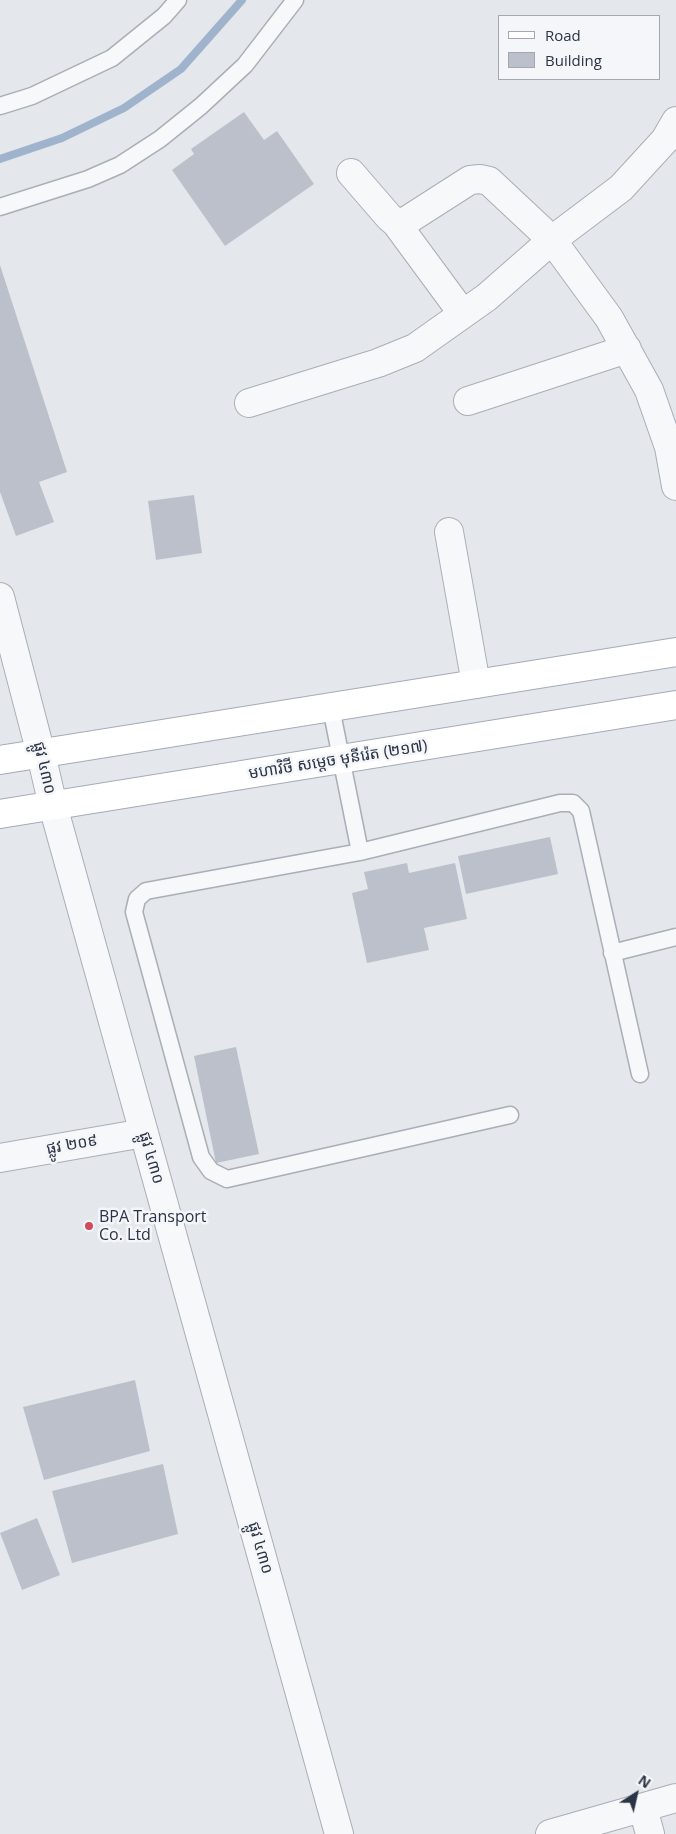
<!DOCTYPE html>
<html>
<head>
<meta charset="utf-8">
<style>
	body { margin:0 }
	#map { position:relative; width:676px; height:1834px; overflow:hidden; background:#e4e7ec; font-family:"Open Sans",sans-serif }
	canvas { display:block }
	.legend { position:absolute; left:498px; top:15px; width:162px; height:65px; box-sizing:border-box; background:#f4f6f9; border:1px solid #a4a8b1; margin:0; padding:6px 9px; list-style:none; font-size:15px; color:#2b3445 }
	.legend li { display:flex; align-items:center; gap:10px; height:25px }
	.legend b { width:25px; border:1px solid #a4a8b1 }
	.north { position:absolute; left:611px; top:1769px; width:50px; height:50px; -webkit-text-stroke:4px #f4f6f9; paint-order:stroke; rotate:35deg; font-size:14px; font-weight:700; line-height:20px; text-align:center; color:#2b3445 }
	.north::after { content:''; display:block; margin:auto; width:18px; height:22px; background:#2b3445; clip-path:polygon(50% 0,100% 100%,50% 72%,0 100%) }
</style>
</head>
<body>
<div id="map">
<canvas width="676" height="1834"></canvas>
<ul class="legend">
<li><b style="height:6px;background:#fff"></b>Road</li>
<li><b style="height:14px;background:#bbc0ca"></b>Building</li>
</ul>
<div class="north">N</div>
</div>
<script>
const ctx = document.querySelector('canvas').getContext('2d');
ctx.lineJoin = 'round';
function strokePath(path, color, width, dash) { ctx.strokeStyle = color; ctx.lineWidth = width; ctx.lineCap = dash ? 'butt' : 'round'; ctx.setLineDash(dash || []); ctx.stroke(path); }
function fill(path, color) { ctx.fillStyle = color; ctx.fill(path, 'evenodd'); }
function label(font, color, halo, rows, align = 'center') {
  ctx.font = font + ' "Open Sans","Noto Sans Khmer",sans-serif'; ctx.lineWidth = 5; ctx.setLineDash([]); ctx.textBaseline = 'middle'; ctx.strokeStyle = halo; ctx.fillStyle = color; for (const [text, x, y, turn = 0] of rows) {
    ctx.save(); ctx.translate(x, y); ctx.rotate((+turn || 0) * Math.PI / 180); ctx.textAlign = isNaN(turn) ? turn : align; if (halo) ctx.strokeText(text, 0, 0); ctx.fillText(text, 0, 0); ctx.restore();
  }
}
strokePath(new Path2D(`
	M0,159l62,-21 62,-30 57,-39 61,-69`), '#9fb4cc', 8);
fill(new Path2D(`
	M244,112l20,28 13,-9 37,53 -89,62 -53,-76 22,-16 -3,-5z
	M0,265l67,207 -28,10 15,40 -38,14 -16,-44z
	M194,495l8,58 -46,7 -8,-59z
	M550,837l8,37 -92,20 -8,-38z
	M407,863l2,10 46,-10 12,56 -43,9 5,22 -62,13 -15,-70 16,-4 -4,-17z
	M236,1047l23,107 -43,9 -22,-107z
	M135,1380l15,71 -106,29 -21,-73z
	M163,1464l15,70 -106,29 -20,-72z
	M37,1518l23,57 -38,15 -22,-57z`), '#bbc0ca');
const lane = new Path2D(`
	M0,106l32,-10 80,-38 52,-42 14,-16
	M0,207l88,-28 32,-14 40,-26 41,-33 44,-41 50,-65
	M331,708l29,144 200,-49h13l8,8 59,263
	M360,852l-214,39 -9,8 -3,13 67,245 10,14 16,8 283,-64
	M612,953l64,-16`);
const street = new Path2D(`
	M351,173l38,44 7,6 10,-2 64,-41 10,-1 9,2 63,59 57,78 40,72 20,57 7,39
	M396,223l67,91
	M468,401l159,-52
	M249,403l129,-40 37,-15 72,-51 65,-57 69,-52 44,-48 11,-19
	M449,532l27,152
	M0,597l41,157 12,52 286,1028
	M0,1158l144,-25
	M643,1808l7,26
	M550,1834l126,-36`);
const primary = new Path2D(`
	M0,760l676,-108
	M0,814l676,-109`);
strokePath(lane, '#a9aeb7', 19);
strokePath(street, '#a9aeb7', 30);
strokePath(primary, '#a3abb8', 30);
strokePath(lane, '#f7f8fa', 16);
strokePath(street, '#f7f8fa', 28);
strokePath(primary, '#fff', 28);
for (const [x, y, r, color] of [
	[89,1226,5,"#d1495b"]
]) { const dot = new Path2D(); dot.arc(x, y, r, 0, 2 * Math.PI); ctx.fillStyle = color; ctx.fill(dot); strokePath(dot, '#f4f6f9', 2); }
label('16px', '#2b3445', '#f4f6f9', [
	["មហាវិថី សម្តេច មុនីរ៉េត (២១៧)",338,760,-9],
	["ផ្លូវ ៤៣០",44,768,77],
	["ផ្លូវ ២០៩",72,1145,-10],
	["ផ្លូវ ៤៣០",151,1158,74],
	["ផ្លូវ ៤៣០",260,1548,74]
]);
label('16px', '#2b3445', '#f4f6f9', [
	["BPA Transport",99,1217],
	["Co. Ltd",99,1235]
], 'left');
</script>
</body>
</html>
